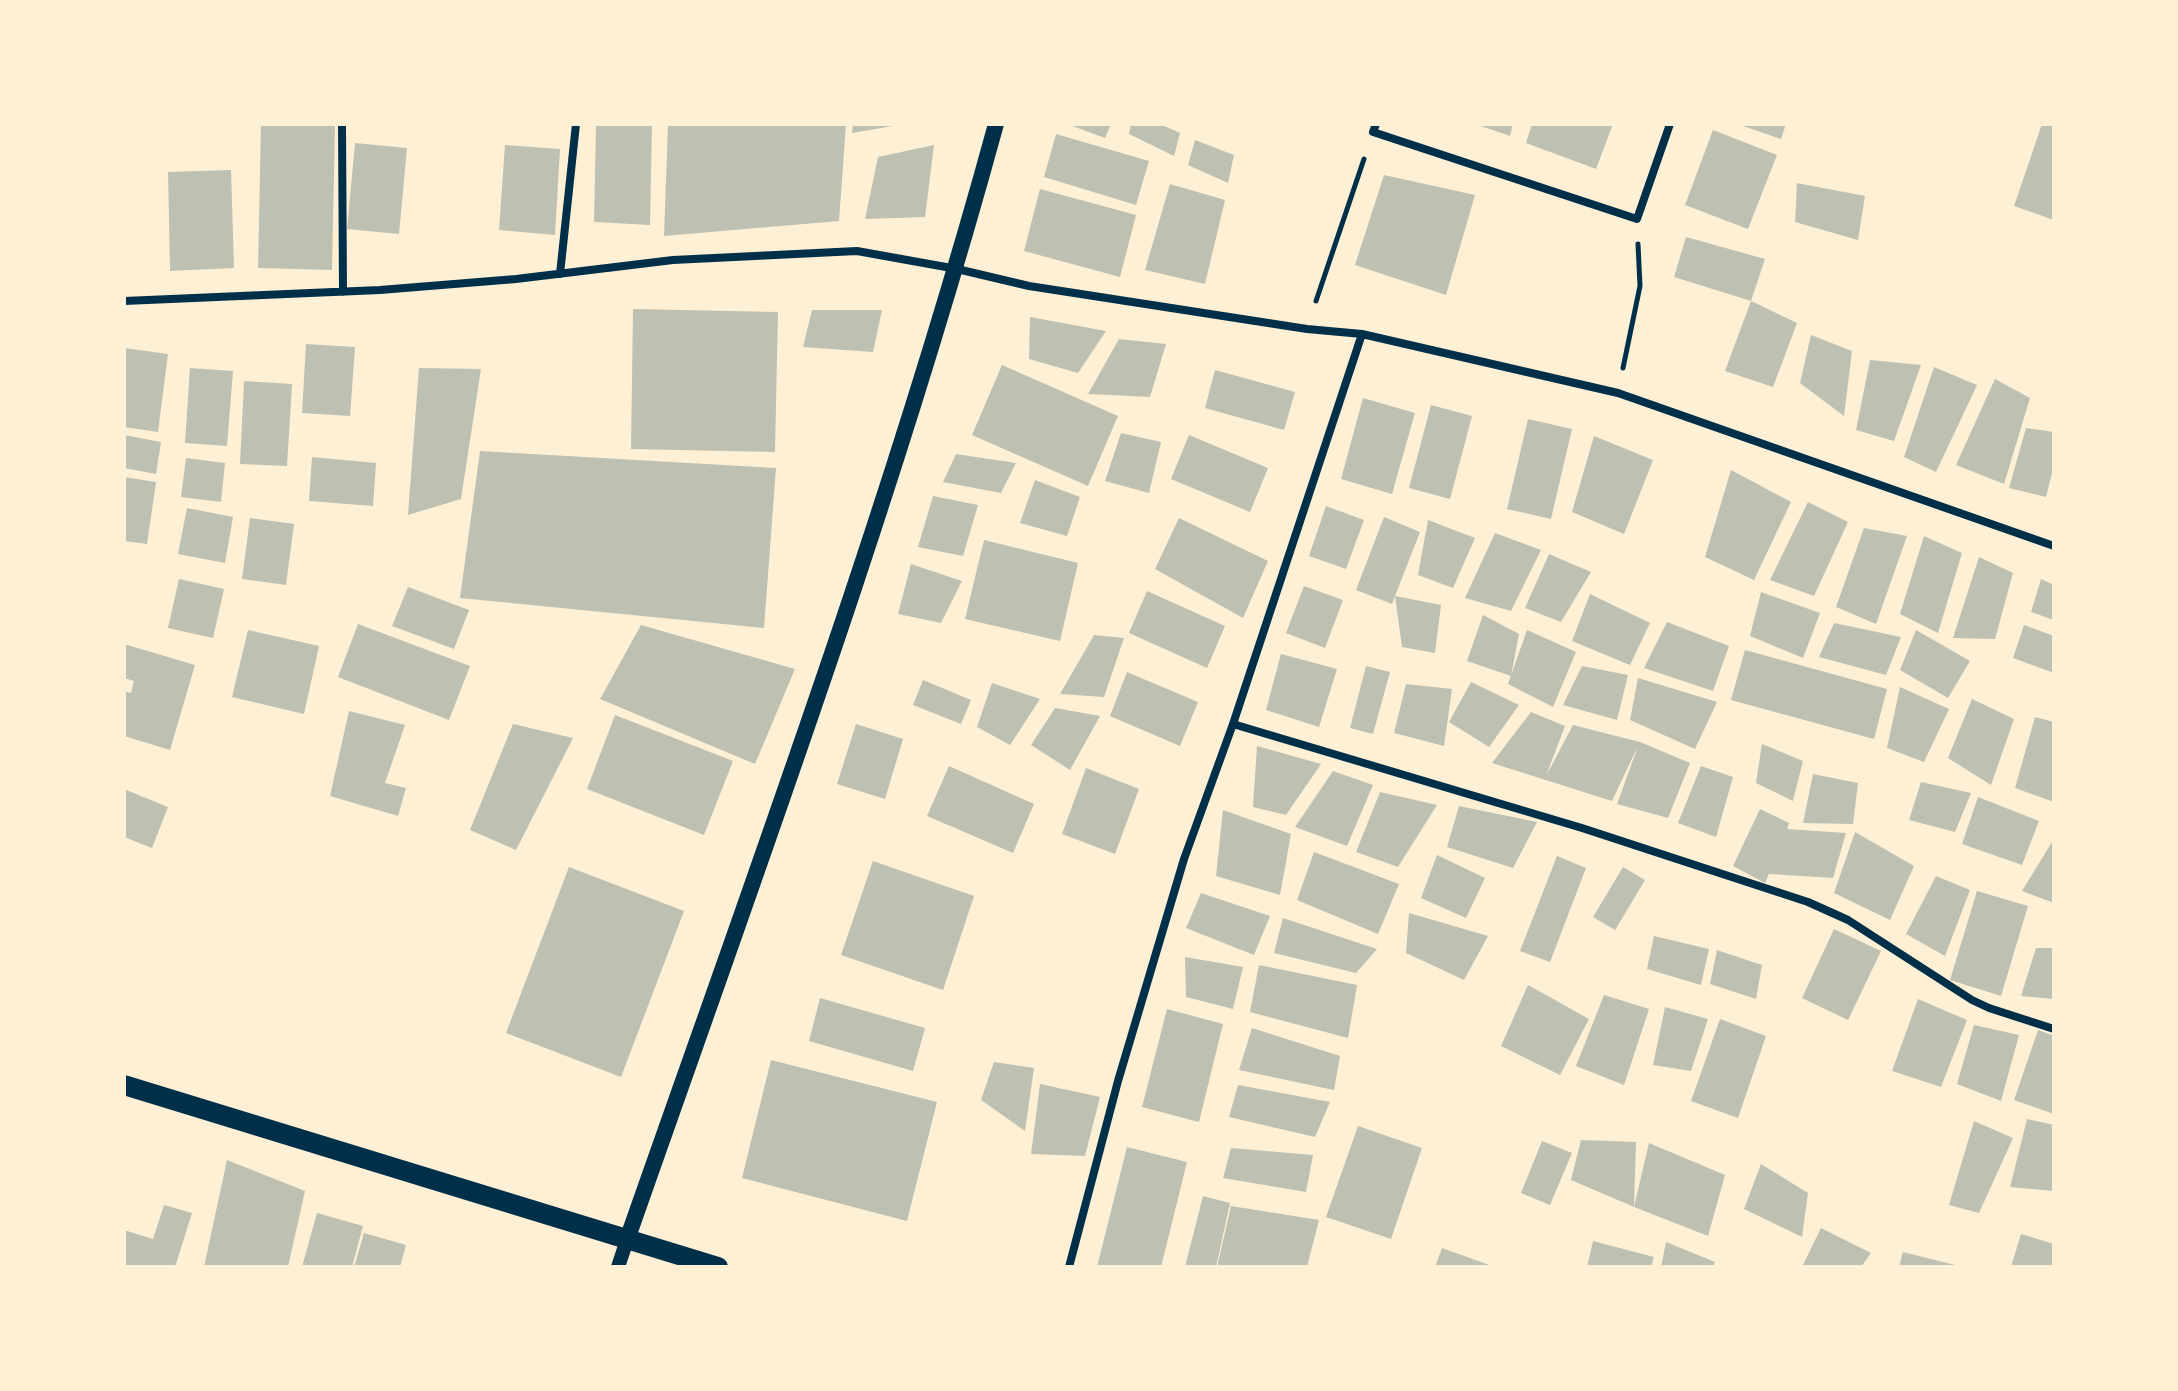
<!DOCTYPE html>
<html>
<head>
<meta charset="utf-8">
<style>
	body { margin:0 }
	#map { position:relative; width:2178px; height:1391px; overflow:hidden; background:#fdf0d5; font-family:Roboto,sans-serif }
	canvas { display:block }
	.frame { position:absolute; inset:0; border:126px solid #fdf0d5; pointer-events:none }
</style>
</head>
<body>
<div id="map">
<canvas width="2178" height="1391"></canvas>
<div class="frame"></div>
</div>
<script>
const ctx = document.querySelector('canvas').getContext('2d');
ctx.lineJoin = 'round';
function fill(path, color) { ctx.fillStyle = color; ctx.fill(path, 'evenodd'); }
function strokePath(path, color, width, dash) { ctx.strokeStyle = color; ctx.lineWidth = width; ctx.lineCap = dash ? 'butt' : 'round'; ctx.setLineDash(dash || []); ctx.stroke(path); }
fill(new Path2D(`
	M261,124h74l-3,146 -74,-2z
	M596,124h56l-2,101 -56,-3z
	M668,124h178l-7,97 -175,15z
	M853,124h40v2l-41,7z
	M1067,124h44l-6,14z
	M1131,124h29l20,9 -6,23 -45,-22z
	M1475,124h38l-3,12z
	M1532,124h81l-17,45 -70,-26z
	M1737,124h49l-5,15z
	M2042,124h12v96l-40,-14z
	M1713,130l64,25 -29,74 -63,-24z
	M1056,134l93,27 -13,44 -92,-28z
	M1195,140l39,15 -6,28 -40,-18z
	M355,143l52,5 -8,86 -52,-5z
	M505,145l55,4 -5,86 -56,-5z
	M934,145l-9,72 -60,2 13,-62z
	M231,170l3,98 -64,3 -2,-99z
	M1384,175l91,20 -29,100 -91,-30z
	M1797,183l68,13 -7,44 -63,-18z
	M1170,184l55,16 -20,84 -60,-14z
	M1040,189l96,26 -16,62 -96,-26z
	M1686,237l79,22 -14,42 -77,-24z
	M1751,301l46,22 -24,64 -48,-16z
	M633,309l145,3 -3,140 -144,-3z
	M812,310h70l-9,42 -70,-5z
	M1030,317l76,14 -28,42 -49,-14z
	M1811,335l41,16 -8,65 -44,-33z
	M1119,339l47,5 -16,53 -62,-3z
	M306,344l49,3 -5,69 -48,-3z
	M124,348l44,6 -10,78 -34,-5z
	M1870,360l51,5 -27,76 -38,-11z
	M1002,365l116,51 -30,70 -116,-51z
	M1934,367l43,18 -41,87 -32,-15z
	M190,368l43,3 -6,75 -42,-3z
	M419,368l62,1 -20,130 -53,16z
	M1215,370l80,22 -11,38 -79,-22z
	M1995,379l35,19 -26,86 -48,-19z
	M244,381l48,3 -5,82 -47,-2z
	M1363,398l52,15 -23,81 -51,-15z
	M1431,405l41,11 -22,83 -41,-11z
	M1528,419l44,10 -21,90 -44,-10z
	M2026,428l28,4v33l-8,32 -37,-9z
	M1121,433l40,9 -12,51 -44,-12z
	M124,435l37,7 -5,32 -32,-6z
	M1189,435l79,33 -18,44 -79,-33z
	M1594,436l59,24 -29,74 -52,-22z
	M480,451l296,17 -12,160 -304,-30z
	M956,454l60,9 -15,30 -58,-11z
	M312,457l64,6 -3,43 -64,-5z
	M186,458l39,5 -4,39 -40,-5z
	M1731,470l60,32 -37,78 -49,-23z
	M124,477l32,5 -9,62 -23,-3z
	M1035,480l45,17 -13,39 -47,-13z
	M933,496l45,9 -15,51 -45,-9z
	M1808,502l40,20 -34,74 -44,-16z
	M1326,506l38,14 -18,49 -37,-13z
	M187,508l46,9 -8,46 -47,-9z
	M1384,517l36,15 -28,72 -36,-14z
	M250,518l44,6 -8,61 -44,-6z
	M1179,518l89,43 -25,57 -88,-49z
	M1428,520l47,18 -22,50 -35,-13z
	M1864,528l43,8 -31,88 -40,-17z
	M1495,533l46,17 -30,61 -46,-13z
	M1924,536l38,17 -24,80 -38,-19z
	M984,540l94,23 -18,78 -95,-22z
	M1549,554l42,18 -30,50 -36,-14z
	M1979,557l34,16 -18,66 -42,-1z
	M911,564l51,17 -21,42 -43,-9z
	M179,579l45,10 -11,49 -45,-10z
	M2041,579l13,6v35l-23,-8z
	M1304,586l39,14 -18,48 -39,-15z
	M408,587l61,23 -15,39 -62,-23z
	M1147,591l78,35 -18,42 -78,-35z
	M1761,592l59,21 -17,45 -53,-22z
	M1590,594l60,29 -20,42 -58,-24z
	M1395,596l46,9 -6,48 -33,-6z
	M1483,615l36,19 -8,42 -44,-15z
	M1667,622l62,24 -16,45 -69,-23z
	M1834,623l67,14 -15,38 -67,-18z
	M358,624l112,42 -21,54 -111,-43z
	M641,625l154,44 -40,95 -155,-65z
	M2024,625l30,11v37l-41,-15z
	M248,630l71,16 -15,68 -72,-17z
	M1527,630l49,22 -23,55 -45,-23z
	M1916,630l54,31 -22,37 -48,-28z
	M1094,635l30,3 -20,59 -44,-3z
	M124,644l71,21 -25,85 -46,-14v-45l7,2 3,-12 -10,-3z
	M1745,650l142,39 -13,50 -143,-39z
	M1281,654l56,15 -18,58 -53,-17z
	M1366,666l24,6 -17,62 -23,-6z
	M1582,666l46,9 -11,45 -54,-15z
	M1127,672l71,30 -18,44 -70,-30z
	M1638,678l79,24 -22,47 -65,-29z
	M923,680l48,20 -10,24 -48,-19z
	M1471,682l48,23 -30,42 -40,-25z
	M992,683l48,16 -30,46 -33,-18z
	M1406,684l46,5 -8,57 -50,-13z
	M1900,687l49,22 -25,53 -37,-14z
	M1972,699l42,20 -23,66 -43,-27z
	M1055,708l45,8 -30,54 -39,-25z
	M349,711l56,14 -20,58 21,5 -8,28 -68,-20z
	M1531,712l34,14 -19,50 27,-51 67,17 50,21 -22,55 -51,-14 21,-58 -26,55 -120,-38z
	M615,715l118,46 -29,74 -117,-46z
	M2035,717l19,5v80l-39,-14z
	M513,724l60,14 -57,112 -46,-20z
	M856,724l47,15 -18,60 -48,-15z
	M1762,744l41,17 -10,40 -37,-18z
	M1257,746l64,18 -35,51 -33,-8z
	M949,766l85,38 -21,49 -86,-37z
	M1701,766l32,11 -17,60 -38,-14z
	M1086,768l53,21 -24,65 -53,-20z
	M1333,771l40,14 -26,61 -52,-19z
	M1813,774l45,9 -5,41 -50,-1z
	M1921,782l50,11 -16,39 -46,-12z
	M124,789l44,18 -16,41 -28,-11z
	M1380,792l57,13 -39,62 -42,-15z
	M1978,797l61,24 -17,44 -60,-21z
	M1459,806l78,16 -24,46 -66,-21z
	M1760,809l29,14 -2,6 59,4 -13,45 -64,-4 -4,9 -32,-17z
	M1223,810l68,24 -11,61 -64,-19z
	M1855,832l59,34 -24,54 -56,-27z
	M2052,842l2,1v60l-32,-12z
	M1314,852l85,32 -21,50 -81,-34z
	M1437,855l48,23 -19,40 -45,-20z
	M1557,856l29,12 -36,94 -30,-11z
	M873,861l101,35 -31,94 -102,-35z
	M569,867l115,44 -63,166 -115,-44z
	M1623,867l22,13 -30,50 -22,-13z
	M1936,876l34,14 -25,66 -39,-22z
	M1977,891l51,15 -27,90 -51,-16z
	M1201,893l69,23 -16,39 -68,-27z
	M1409,913l79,23 -24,44 -58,-27z
	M1283,918l94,31 -21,24 -82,-20z
	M1834,929l47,22 -33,69 -46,-22z
	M1654,936l55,13 -8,36 -54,-16z
	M2036,948h18v51l-33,-3z
	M1717,950l45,15 -6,34 -46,-15z
	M1185,957l58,10 -10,42 -47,-12z
	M1259,965l98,20 -9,53 -98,-26z
	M1528,985l61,34 -29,56 -59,-29z
	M1604,995l45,14 -25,76 -48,-19z
	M820,998l105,30 -12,43 -104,-30z
	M1918,999l49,21 -26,67 -49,-16z
	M1665,1007l43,12 -17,52 -38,-6z
	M1167,1009l56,15 -24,98 -57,-15z
	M1720,1019l46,17 -28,82 -47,-17z
	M1974,1025l45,10 -18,66 -44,-17z
	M1252,1028l88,28 -6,34 -95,-20z
	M2038,1030l16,6v78l-40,-14z
	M771,1060l166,42 -30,119 -165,-43z
	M994,1062l40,6 -9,63 -44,-31z
	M1040,1084l60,13 -15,59 -54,-2z
	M1238,1085l92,17 -15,35 -86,-20z
	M2027,1119l27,6v66l-44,-4z
	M1974,1121l39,17 -34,75 -30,-8z
	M1358,1126l64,22 -31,91 -65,-22z
	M1581,1140l55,2 -2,65 -63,-27z
	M1542,1141l30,12 -22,52 -29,-12z
	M1649,1143l76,32 -17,61 -74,-29z
	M1127,1147l60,15 -26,105h-64z
	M1231,1148l82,7 -7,37 -83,-14z
	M227,1160l78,31 -17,76h-84z
	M1761,1164l47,29 -6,44 -58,-28z
	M1203,1196l27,7 -14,64h-31z
	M164,1205l28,8 -17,54h-51v-37l29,9z
	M1231,1206l88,14 -12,47h-90z
	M317,1213l46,13 -11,41h-50z
	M1821,1228l50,25 -10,14h-59z
	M364,1233l42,12 -6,22h-46z
	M2021,1234l33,10v23h-43z
	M1593,1241l61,16 -3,10h-64z
	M1666,1242l49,20 -2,5h-52z
	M1442,1248l53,19h-60z
	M1903,1252l56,14 -1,1h-59z`), '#bec0b2');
strokePath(new Path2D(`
	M1316,301l48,-142
	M1623,368l17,-82 -2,-42`), '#003049', 5);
strokePath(new Path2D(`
	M342,124l1,168
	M1376,124l-3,8 264,87 33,-95
	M560,274l16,-150
	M124,301l256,-11 136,-11 157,-19 184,-9 100,18 72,17 278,43 55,5 256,59 436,153
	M1233,724l349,104 226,74 40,18 124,80 17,8 65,21
	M1069,1267l49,-186 66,-222 49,-135 129,-390`), '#003049', 8);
strokePath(new Path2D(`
	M618,1267l10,-30`), '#003049', 14);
strokePath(new Path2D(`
	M628,1237c129,-368 265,-736 368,-1113`), '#003049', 16);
strokePath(new Path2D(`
	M124,1085l594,182`), '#003049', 20);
</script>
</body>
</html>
